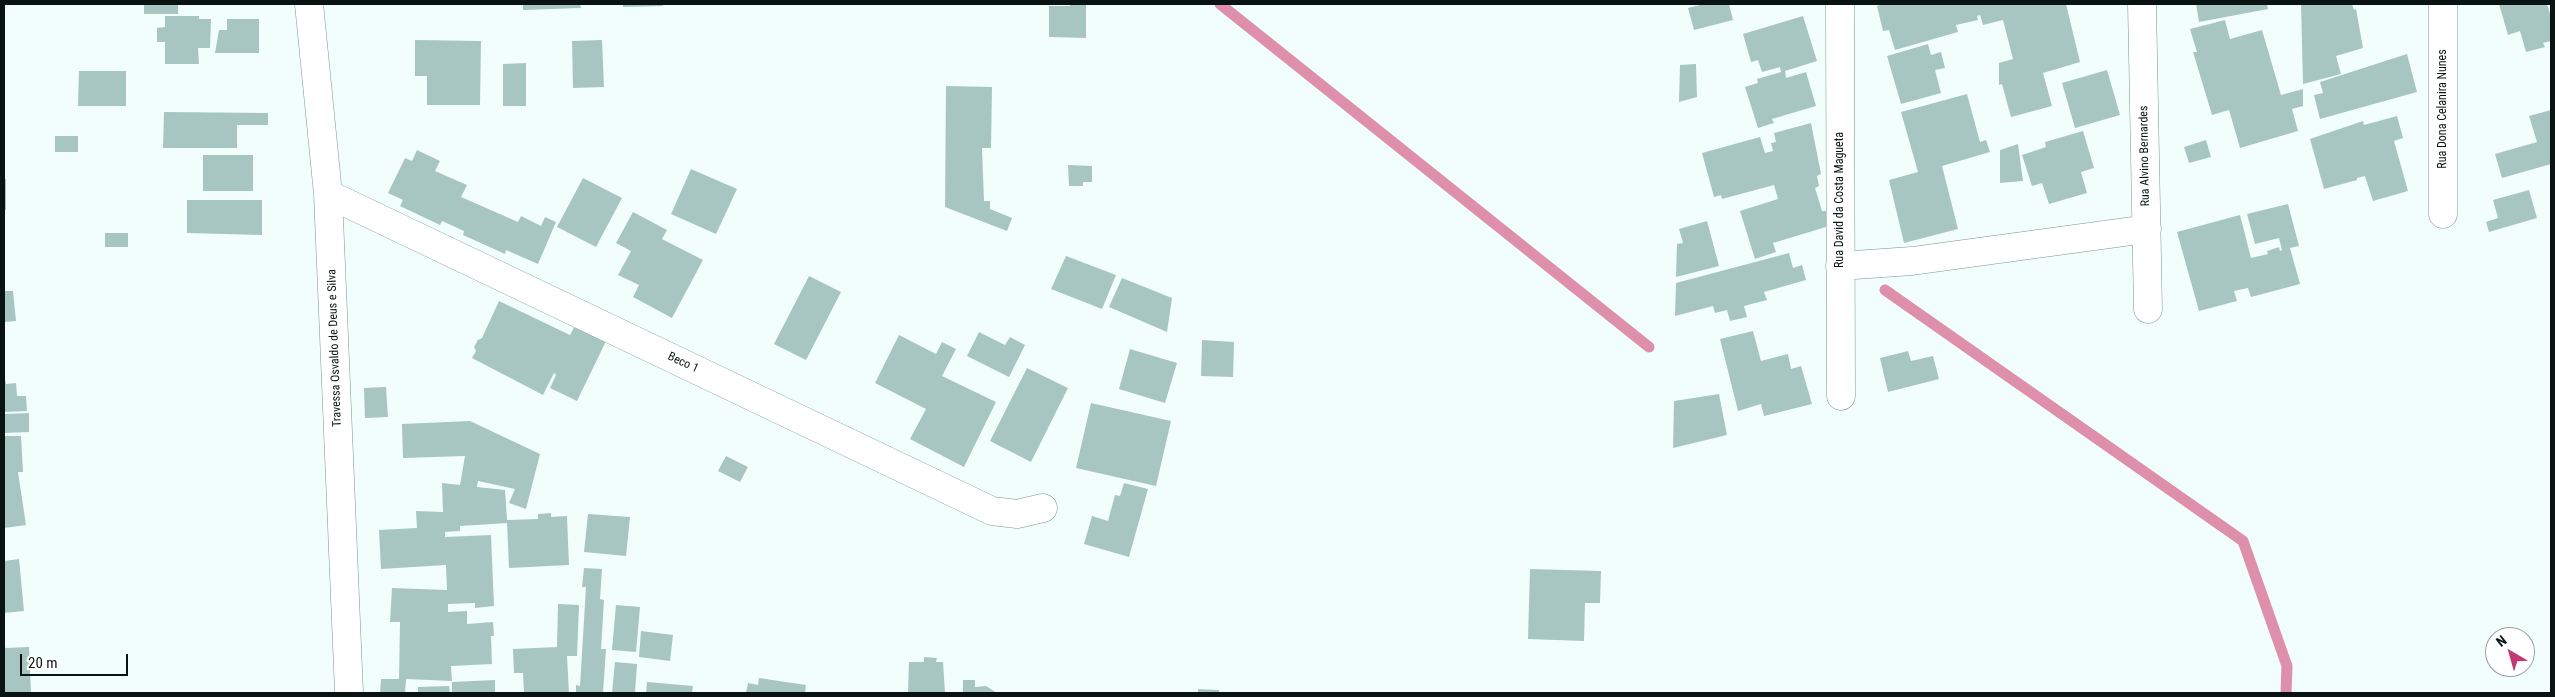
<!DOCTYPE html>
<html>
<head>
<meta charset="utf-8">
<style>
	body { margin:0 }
	#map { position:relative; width:2555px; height:697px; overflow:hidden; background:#f2fefc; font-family:"Roboto Condensed",sans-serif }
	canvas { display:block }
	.frame { position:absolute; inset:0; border:5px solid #081312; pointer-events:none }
	.north { position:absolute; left:2485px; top:627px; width:50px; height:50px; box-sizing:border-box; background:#fff; border:1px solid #9ca1a0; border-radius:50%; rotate:322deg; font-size:14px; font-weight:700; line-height:20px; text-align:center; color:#081312 }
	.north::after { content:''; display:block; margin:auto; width:18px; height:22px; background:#c13873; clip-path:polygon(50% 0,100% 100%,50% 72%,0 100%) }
	.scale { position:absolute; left:20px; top:654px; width:108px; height:22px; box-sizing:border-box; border:2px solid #081312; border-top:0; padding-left:6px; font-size:15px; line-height:18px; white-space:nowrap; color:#081312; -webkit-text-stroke:4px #fff; paint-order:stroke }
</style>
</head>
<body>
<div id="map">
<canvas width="2555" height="697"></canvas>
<div class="frame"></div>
<div class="north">N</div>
<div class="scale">20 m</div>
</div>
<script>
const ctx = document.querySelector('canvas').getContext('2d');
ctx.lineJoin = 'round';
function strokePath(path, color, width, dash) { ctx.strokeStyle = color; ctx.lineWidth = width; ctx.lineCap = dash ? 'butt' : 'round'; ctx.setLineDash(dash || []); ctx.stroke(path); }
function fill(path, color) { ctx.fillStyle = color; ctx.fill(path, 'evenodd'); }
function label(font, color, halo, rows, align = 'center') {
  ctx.font = font + ' "Roboto Condensed",sans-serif'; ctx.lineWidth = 5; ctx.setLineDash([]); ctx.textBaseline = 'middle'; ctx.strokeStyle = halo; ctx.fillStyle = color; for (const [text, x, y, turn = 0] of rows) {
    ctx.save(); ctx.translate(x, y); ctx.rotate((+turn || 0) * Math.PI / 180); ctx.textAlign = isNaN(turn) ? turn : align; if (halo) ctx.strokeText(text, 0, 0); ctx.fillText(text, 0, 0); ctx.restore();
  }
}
strokePath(new Path2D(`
	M1220,4l429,343
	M1885,290l358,251 44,125 -1,27`), '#de8fa9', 11);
fill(new Path2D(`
	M144,4h34v10h-34z
	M523,4h57l1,4 -58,2z
	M623,4h40v2l-40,1z
	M1070,4h16v34l-37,-1v-31h21z
	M1704,4h25l4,16 -39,10 -6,-22z
	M1882,4h184l14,58 -37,11 9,33 -41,11 -9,-33 -3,1v-22l14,-4 -10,-39 -20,5 -3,-10 -3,1 1,4 -22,5 2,7 -63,18 -6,-20 -6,1 -6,-25z
	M2196,4h71l1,5 -69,13z
	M2301,4h51l2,6 2,-1 7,39 -27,8 5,18 -38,10z
	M2499,4h48l4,13v24l-8,2 2,4 -19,5 -6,-21 -12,4z
	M165,16h34v3h12l-1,29h-12l1,16h-34v-22h-8v-14l8,-1z
	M1803,16l14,45 -32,10 1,7 20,-6 10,34 -44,13 2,4 -16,5 -13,-41 13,-4 -1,-4 24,-7 -1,-5 -18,5 -4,-12 -7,2 -8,-28z
	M227,19h32v34h-44l4,-23h8z
	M2225,20l5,19 32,-9 19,65 22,-6v17l-11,3 6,22 -58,17 -11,-38 -17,5 -19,-63h4l-7,-23z
	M415,40l66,1 -1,64h-53v-29h-12z
	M602,40l2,47 -31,1 -1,-47z
	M1928,44l3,11 10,-3 4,16 -10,2 6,23 -40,11 -14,-48z
	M2407,54l10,38 -97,27 -6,-24 9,-2 -3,-11z
	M526,63v43h-23v-42z
	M1696,64l1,33 -18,5 1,-37z
	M2107,70l13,45 -45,13 -13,-45z
	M79,71h47v35h-48z
	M946,86l46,1 -1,61h-9l2,53h6v8l22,9 -5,13 -62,-24z
	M1967,94l13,48 6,-2 4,12 -48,14 16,63 -54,14 -15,-63 29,-8 -17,-60z
	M2551,110v54l-49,14 -7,-24 42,-12 -8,-26z
	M164,112l104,1v12h-31v23h-74z
	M2397,116l6,22 -9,3 14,50 -35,10 -8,-25 -8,2v2l-33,9 -14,-50 53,-18 1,4z
	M1811,123l10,51 -4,2 2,10 -4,2 7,23h4v16l-53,16 3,9 -21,7 -15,-48 38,-12 -4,-14 -52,14 -1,-4 -7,2 -12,-44 58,-16 5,16 8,-2 -2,-8 5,-1 -2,-9z
	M2083,131l11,37 -13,4 6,21 -38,11 -7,-21 -10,3 -10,-31 24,-8 -1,-5z
	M55,136h23v16h-23z
	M2206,140l5,17 -22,6 -5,-16z
	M2018,144l5,37 -23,2v-33z
	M417,150l23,11 -5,10 32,14 -6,12 57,25 3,-6 20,10 4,-9 11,5 -18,42 -32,-14 -1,4 -42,-19 1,-4 -22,-10 -2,4 -40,-19 3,-6 -15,-7 17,-35 7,3z
	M203,155h50v36h-50z
	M1068,165l24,1v16h-9v4h-14z
	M691,169l46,20 -21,45 -45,-20z
	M583,178l39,20 -26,49 -39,-20z
	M4,179h2v31h-2z
	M2529,190l8,28 -48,14 -3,-10 12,-4 -5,-18z
	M187,200h75v35l-75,-2z
	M2288,204l11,42 -9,2 10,36 -49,13 -3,-9 -14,3 3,10 -38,10 -22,-79 63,-17 11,43 17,-4 -1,-3 12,-4 1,4 2,-1 -3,-12 -24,6 -8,-30z
	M633,212l34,18 -5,9 41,21 -31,58 -39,-21 6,-12 -21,-10 13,-24 -15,-8z
	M1707,221l12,45 -43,11 1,-33 6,-1 -4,-14z
	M105,233h23v14h-23z
	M1789,253l4,15 9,-3 4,15 -42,12 3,8 -23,6 3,11 -17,4 -3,-11 -12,3 -2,-7 -38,10 1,-33z
	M1066,256l50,19 -14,34 -51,-20z
	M809,276l32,16 -35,68 -32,-16z
	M1122,278l50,20 -5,34 -58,-25z
	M4,291h9l3,30 -12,1z
	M499,301l71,34 8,-15 31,15 -32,66 -27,-13 6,-13 -2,-2 -11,22 -71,-37 4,-7 -2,-4 4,-7 4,-2z
	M1753,331l8,30 27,-7 3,15 10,-3 11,38 -48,12 -3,-12 -23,7 -18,-72z
	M979,332l26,13 5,-8 15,8 -16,32 -42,-21z
	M899,335l37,19 6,-12 14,7 -14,27 54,26 -32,65 -54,-28 16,-30 -51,-26z
	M1202,340l32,2 -1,35 -32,-1z
	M1130,349l47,14 -12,40 -46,-14z
	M1908,351l3,10 22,-5 6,23 -51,13 -8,-34z
	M1027,368l41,20 -37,74 -41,-21z
	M4,374l2,10 10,-1 1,13h9l1,15 -23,1z
	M386,387l2,30 -23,1 -1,-30z
	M1719,394l8,41 -54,13 1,-47z
	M1091,403l80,18 -15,65 -80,-18z
	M29,413v19l-25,1v-19z
	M470,421l70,33 -14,55 -17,-6 6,-14 -37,-8 -1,6 28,3 2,30 31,-1v-5l13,-1v4l16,-1 2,49 -60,3 -2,-45 -47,3v5l-15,1v5l46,-2 3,71 -19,2v-5l-27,1v8l19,-1v13l26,-2 1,14h-3l1,28 -41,2 1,15 -46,-2 -1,14h-25l1,-14h18l1,-57h-10l2,-34 55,2 -1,-25 -65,4 -2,-39 38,-2 -1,-17 27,1 -1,-29 18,2 5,-29 -62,2 -1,-34z
	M4,436h17l2,36h-5l8,53 -22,3z
	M726,456l22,11 -8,15 -22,-11z
	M1124,483l24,6 -19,68 -45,-13 8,-28 16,5 7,-26 5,1z
	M588,514l42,3 -4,39 -42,-4z
	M19,559l5,52 -20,2v-52z
	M584,568l18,1 -2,30 4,1 -3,49h5l-3,44h-27v-8l4,1 6,-99h-4z
	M1530,569l71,2 -1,32h-15l-1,38 -56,-2z
	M558,604l21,1 -2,51h-10l2,37h-45l-1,-20h-9l-1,-24 44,-2z
	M616,605l24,2 -4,45 -24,-2z
	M641,631l32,4 -3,26 -31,-4z
	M29,647l2,46h-27v-45z
	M924,657l13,1 -1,4h7l2,31h-37l1,-31h15z
	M615,662l22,2 -2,29h-23z
	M759,678l47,7 -1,8h-59l2,-10 10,2z
	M495,680v13h-43v-11z
	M963,680h12v7l11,-1 11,7h-34z
	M647,682l46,4 -1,7h-46z
	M449,686l1,7h-32v-6z
	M1198,689l21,1v3h-21z`), '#a8c6c1');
const minor = new Path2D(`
	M309,4l19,190 21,499
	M1840,4l1,392
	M2142,4l6,305
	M2443,4v210
	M328,194l664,317 25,3 26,-6
	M1840,266l72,-5 235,-32`);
strokePath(minor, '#789591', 29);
strokePath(minor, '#fff', 28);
label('12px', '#081312', '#fff', [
	["Rua Dona Celanira Nunes",2443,109,-90],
	["Rua Alvino Bernardes",2145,156,-91],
	["Rua David da Costa Magueta",1840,200,-90],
	["Travessa Osvaldo de Deus e Silva",335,348,-92],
	["Beco 1",683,363,25]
]);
</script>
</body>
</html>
